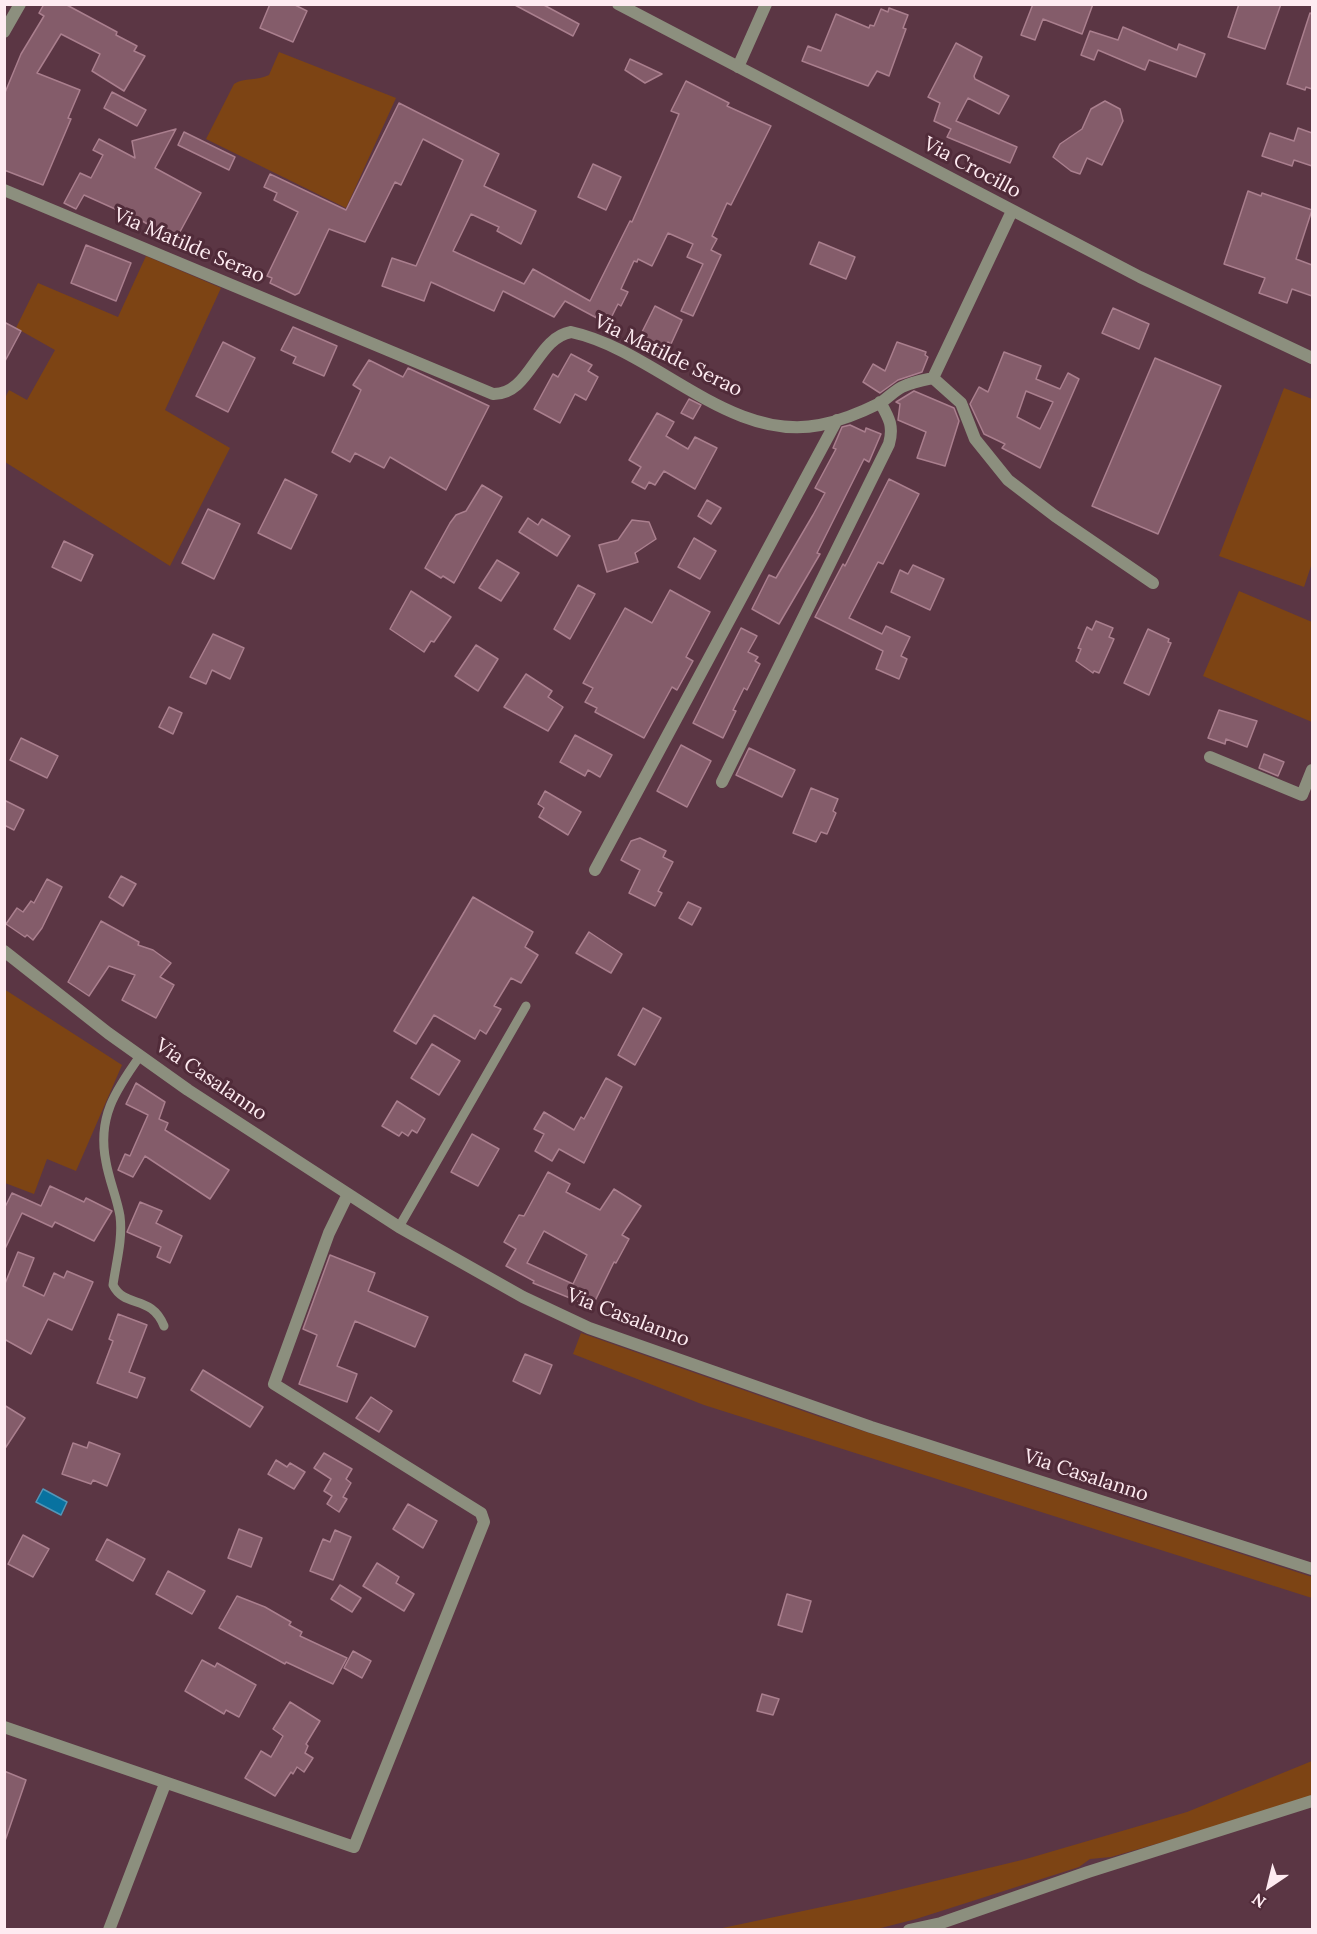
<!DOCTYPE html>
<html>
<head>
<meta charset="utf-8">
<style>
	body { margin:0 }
	#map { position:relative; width:1317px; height:1934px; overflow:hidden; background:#5b3644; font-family:Lora,serif }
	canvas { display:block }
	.frame { position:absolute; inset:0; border:6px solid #feebf1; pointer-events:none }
	.north { position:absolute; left:1239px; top:1856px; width:60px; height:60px; -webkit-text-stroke:4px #502b39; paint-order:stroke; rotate:215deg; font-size:16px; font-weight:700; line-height:24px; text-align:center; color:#feebf1 }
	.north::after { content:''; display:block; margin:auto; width:21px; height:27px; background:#feebf1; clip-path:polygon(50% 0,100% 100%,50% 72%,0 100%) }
</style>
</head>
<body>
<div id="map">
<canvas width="1317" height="1934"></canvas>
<div class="frame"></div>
<div class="north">N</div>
</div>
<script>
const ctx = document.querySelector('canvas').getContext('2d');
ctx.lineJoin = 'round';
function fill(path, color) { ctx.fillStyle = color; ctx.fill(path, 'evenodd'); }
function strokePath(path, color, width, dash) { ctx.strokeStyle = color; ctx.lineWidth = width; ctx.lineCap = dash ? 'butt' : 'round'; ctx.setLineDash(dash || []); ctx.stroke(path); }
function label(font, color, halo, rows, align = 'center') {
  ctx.font = font + ' Lora,serif'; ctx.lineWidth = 6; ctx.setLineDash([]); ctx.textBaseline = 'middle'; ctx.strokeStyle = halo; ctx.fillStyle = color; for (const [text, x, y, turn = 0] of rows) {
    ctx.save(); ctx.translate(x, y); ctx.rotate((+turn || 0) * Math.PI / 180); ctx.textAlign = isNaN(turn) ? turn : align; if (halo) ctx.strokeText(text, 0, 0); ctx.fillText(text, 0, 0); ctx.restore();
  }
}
fill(new Path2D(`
	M279,52l117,46 -50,110 -140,-69 28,-55c11,-7 23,-3 35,-9z
	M146,256l75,32 -56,122 65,38 -60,118 -165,-104v-64l4,-8 18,10 28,-50 -39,-22 22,-45 80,34z
	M1284,388l28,11v164l-8,24 -85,-31z
	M1239,591l73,31v100l-109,-46z
	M4,989l118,76 -46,106 -29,-12 -13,35 -29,-11z
	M581,1333l239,84 492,160v21l-608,-193 -131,-51z
	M1312,1761v38l-201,58 -21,2 -11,8 -163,52 -43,11h-160l156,-33 157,-38 161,-47z`), '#7d4414');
const water = new Path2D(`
	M43,1489l24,13 -6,13 -25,-13z`);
fill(water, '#0872a0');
strokePath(water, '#5296b8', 1.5);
const building = new Path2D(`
	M44,4h21l52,28 -1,3 21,11 -3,5 11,5 -21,35 -32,-20 8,-17 -39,-20 -24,39 43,17 -12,28 3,1 -28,66 -39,-15v-75l17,-41 23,-38 -5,-3z
	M270,4h23l14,7 -14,31 -33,-14z
	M513,4h29l37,20 -6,12z
	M1033,4h60l-11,30 -39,-15 -8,21 -14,-5z
	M1239,4h42l-16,45 -37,-12z
	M889,8l19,7 -5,13 3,1 -17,47 -12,-5 -9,15 -66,-25 6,-15 13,5 15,-37 33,14 1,-3 4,1 7,-17 7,3z
	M1310,13l2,1v75l-6,-2 -1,3 -18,-6z
	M1123,27l54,23 2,-6 26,10 -9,23 -47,-17 -4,10 -47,-20 -4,10 -13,-5 9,-24 28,9z
	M956,43l26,14 -8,19 1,3 34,17 -10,18 -31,-16 -12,23 61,26 -7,16 -63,-26 4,-8 -17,-8 6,-18 -12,-6z
	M630,59l32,15 -17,9 -20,-13z
	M686,81l43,22 -2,3 44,20 -40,79 -4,-2 -15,33 5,3 -6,11 10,5 -28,61 -12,-5 22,-47 -16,-7 6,-13 -25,-11 -16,33 -14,-7 -1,3 -3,-1 -13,28 7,3 -7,14 -3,-2 -10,20 -43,-23 -11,16 -51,-26 -9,20 -63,-29 -7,19 -42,-15 10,-28 24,8 47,-106 -40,-21 -22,46 -6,-3 -30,60 -36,-13 -30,64 -4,2 -25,-12 2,-5 -5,-2 31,-64 -24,-12 3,-7 -13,-6 6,-13 76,36 53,-107 100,51 -15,32 52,25 -15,33 -24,-13 2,-4 -28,-13 -18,37 71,33 9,-15 57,32 40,-80 2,1 29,-66 18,-42 -8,-3z
	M112,92l34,18 -9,16 -33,-18z
	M1105,101l15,8 3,12 -21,44 -15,-7 -7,16 -9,-3 -18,-14 7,-13 22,-15 9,-20z
	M1298,128l14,5v33l-18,-6 -2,6 -30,-10 8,-23 24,8z
	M176,129l-21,39 46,25 -26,48 -31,-19 -60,-27 -8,14 -12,-6 16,-30 11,5 12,-23 -10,-5 6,-11 36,19 -3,-17z
	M184,132l51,25 -6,13 -51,-25z
	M593,164l28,13 -15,33 -28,-13z
	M1248,191l13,5 1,-3 50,17 -16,49 16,6v31l-20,-7 -5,14 -28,-10 6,-15 -41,-14z
	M819,242l36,15 -9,22 -36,-15z
	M86,245l45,18 -15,38 -45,-18z
	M655,306l27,14 -11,24 -3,-2 -6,12 -25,-12z
	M1113,308l36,16 -10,25 -37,-16z
	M4,322l17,9 -17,32z
	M293,327l44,19 -13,30 -31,-13 3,-6 -15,-7z
	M223,342l32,16 -27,54 -32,-16z
	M897,342l29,10 -1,3 3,2 -6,15 -24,8 -18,13 -17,-11 10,-18 12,7z
	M1004,352l37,14 -5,13 24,10 8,-16 11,6 -39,89 -38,-20 3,-4 -21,-10 -14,-30 9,-17 9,5zM1026,391l27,11 -13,27 -23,-12z
	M571,354l21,11 -4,6 10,6 -12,23 -11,-6 -15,29 -26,-14 19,-35 5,3z
	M1155,358l66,28 -63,148 -66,-28z
	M369,360l34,17 5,-9 81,38 -43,84 -56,-33 -6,11 -29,-15 -5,9 -18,-10 29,-62 -8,-5z
	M914,391l40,17 5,13 -14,45 -28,-8 9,-26 -28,-12 2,-16 -4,-2z
	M689,399l12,6 -8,14 -12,-6z
	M657,413l17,9 -8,14 22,13 7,-12 22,11 -22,41 -31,-18 -9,14 -6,-3 -4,7 -13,-7 9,-15 -12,-7z
	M850,425l15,7 1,-4 15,6 -12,28 -5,-3 -47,94 3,1 -41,70 -27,-15 17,-34 7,3 37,-63 12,-22 -10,-5 21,-39 -3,-1 9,-21z
	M285,479l32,16 -26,54 -33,-16z
	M889,479l30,15 -36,70 -5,-2 -29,56 33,16 4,-8 24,11 -9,19 6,3 -8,20 -23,-10 7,-18 -68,-34 28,-53 2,2z
	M482,485l20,12 -48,86 -11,-7 -2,2 -16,-10 25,-45 6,-8 10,-4z
	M707,500l14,8 -10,16 -13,-8z
	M208,509l32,15 -26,55 -32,-16z
	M528,518l10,7 4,-6 28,17 -13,20 -38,-24z
	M632,520l17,2 7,17 -21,14 3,9 -31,10 -8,-27 19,-5z
	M694,538l22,13 -16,28 -22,-12z
	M64,541l29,14 -12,26 -29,-14z
	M497,560l22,13 -18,28 -22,-13z
	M913,565l31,14 -14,31 -39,-18 9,-22 8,4z
	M578,585l17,9 -25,45 -16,-10z
	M670,590l40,22 -24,45 7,4 -16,29 -5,-3 -28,51 -49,-26 2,-4 -12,-6 8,-14 -10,-5 42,-75 27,15z
	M411,591l40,26 -17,25 -3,-1 -7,11 -34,-23z
	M1096,621l17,7 -4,9 5,2 -15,34 -5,-2 -1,2 -17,-12 5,-12 -3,-1 9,-21 5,3z
	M741,628l16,8 -9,16 10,5 -3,4 5,3 -13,26 -3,-2 -11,22 3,1 -13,27 -30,-15z
	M1148,629l21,10 -1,3 3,1 -22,52 -25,-12z
	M213,634l31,14 -14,31 -18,-9 -6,14 -16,-7z
	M476,645l22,14 -20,32 -23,-15z
	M526,674l26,17 -4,6 15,10 -15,24 -44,-24z
	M169,707l13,6 -9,21 -14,-7z
	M1219,710l38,11 -10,26 -21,-8 -1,5 -17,-6z
	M575,735l37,20 -12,22 -12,-7 -3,6 -25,-14z
	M21,738l37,18 -11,22 -37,-18z
	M681,745l30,16 -24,46 -30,-16z
	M749,748l46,22 -13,27 -46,-22z
	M1264,754l20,8 -6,14 -19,-8z
	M811,788l27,11 -5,12 3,2 -9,21 -6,-2 -5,10 -23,-9z
	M545,791l36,21 -13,23 -29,-18 5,-9 -6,-4z
	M4,800l20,10 -10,20 -10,-5z
	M640,838l26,13 -3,6 10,5 -15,29 4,2 -7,13 -26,-13 11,-23 -19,-10 10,-19z
	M121,876l15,8 -13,22 -14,-9z
	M47,879l15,8 -20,41 -9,12 -6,-5 -2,2 -19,-13 11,-16 6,4 8,-11 3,2z
	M473,897l60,35 -8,15 13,8 -17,28 -10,-5 -17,28 7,3 -15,25 -6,-4 -5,9 -41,-24 -18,29 -22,-13z
	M688,902l13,6 -9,17 -13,-7z
	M101,921l38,21 -1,3 15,5 18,13 -11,14 14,8 -18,33 -34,-18 13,-25 -26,-9 -20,30 -21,-14z
	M589,932l33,22 -11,19 -35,-20z
	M643,1008l18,10 -26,47 -17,-10z
	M432,1044l28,17 -21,34 -28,-17z
	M606,1078l16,9 -38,76 -25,-14 -7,12 -17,-10 9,-17 -10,-5 10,-17 30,18 7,-13 3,2z
	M136,1083l29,19 -6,17 9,4 -3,7 64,40 -19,29 -65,-43 -12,21 -15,-7 7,-16 5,2 18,-41 -22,-11z
	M397,1101l28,18 -8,14 -5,-3 -4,6 -6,-4 -3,4 -17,-10z
	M472,1134l27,15 -21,37 -27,-14z
	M548,1172l22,12 -4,8 34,18 14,-21 27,17 -19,29 7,4 -13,24 -2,-1 -22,45 -59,-24 1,-2 -28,-15 10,-17 -12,-7 15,-27 5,1zM544,1231l43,24 -14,29 -46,-21z
	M50,1186l34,16 2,-4 26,13 -18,30 -39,-19 -3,5 -30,-14 -18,38v-42l8,-16 29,13z
	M140,1202l22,9 -6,12 26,13 -12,27 -13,-6 4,-10 -34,-15z
	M18,1252l16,6 -11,28 21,10 10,-23 10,5 3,-7 26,11 -21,48 -24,-11 -17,35 -27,-15v-53z
	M330,1255l45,18 -7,18 60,26 -13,30 -60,-26 -18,45 20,8 -10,28 -48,-18 18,-49 -14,-6z
	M118,1314l29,11 -18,47 16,6 -8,20 -40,-15 16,-42 -4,-2z
	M525,1354l27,11 -12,29 -27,-13z
	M203,1370l60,37 -13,20 -59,-37z
	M371,1397l21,14 -13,21 -23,-14z
	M4,1405l21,13 -21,32z
	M89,1442l31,12 -13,32 -14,-6 -2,4 -29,-10 11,-31 14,5z
	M324,1453l28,16 -6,10 5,4 -8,14 4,2 -8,13 -12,-8 5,-8 -8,-5 7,-12 -17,-11z
	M276,1460l11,7 3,-4 15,9 -11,17 -26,-15z
	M408,1504l29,17 -14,27 -30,-19z
	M239,1529l23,9 -11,29 -23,-9z
	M335,1530l16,7 -18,43 -23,-9 13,-32 7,3z
	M23,1535l26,14 -16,28 -25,-13z
	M107,1539l38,20 -12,22 -37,-21z
	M377,1563l22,14 -3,6 18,11 -10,17 -41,-25z
	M168,1571l37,20 -13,23 -36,-20z
	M340,1585l21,13 -9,14 -21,-13z
	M787,1594l24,7 -9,31 -24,-7z
	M237,1596l28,11 26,15 -2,3 13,7 -2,4 47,22 -14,26 -47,-22 -1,2 -66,-36z
	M353,1651l18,10 -9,17 -18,-10z
	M202,1660l13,7 2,-4 39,22 -17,32 -13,-7 -2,4 -39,-23z
	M762,1694l17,5 -6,16 -16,-4z
	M290,1702l30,19 -14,23 2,2 -3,7 8,5 -9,14 -7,-5 -4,7 -2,-2 -16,24 -30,-18 16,-27 10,6 12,-21 -10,-7z
	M4,1771l22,9 -21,61 -1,-1z`);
fill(building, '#845c6a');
strokePath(building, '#aa7f8e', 1.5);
strokePath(new Path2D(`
	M140,1056c-25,35 -43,62 -34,106 3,18 11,36 14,54 3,23 -4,47 -7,69 12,24 38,9 51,41
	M399,1227l127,-221`), '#8c8f7e', 9);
strokePath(new Path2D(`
	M618,4l522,273 172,81
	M4,32l16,-28
	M738,67l28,-63
	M4,190l489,204c37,1 43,-56 78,-62 84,18 159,111 249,93 19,-4 42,-13 60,-22 8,-5 14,-12 22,-16 10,-5 21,-7 31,-9l79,-167
	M933,378l28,25 14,36 33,41 47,36 98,67
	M1210,757l92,38 10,-25
	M722,782l167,-338c5,-18 0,-26 -9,-42
	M595,870l242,-450
	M4,951l104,82 80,57 211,137 124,70 66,31 282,99 441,142
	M4,1727l350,120 130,-325 -3,-9 -207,-129 55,-151 19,-39
	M109,1930l56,-146
	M909,1930l32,-7 147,-51 224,-71`), '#8c8f7e', 12);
label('20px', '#feebf1', '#502b39', [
	["Via Crocillo",972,168,28],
	["Via Matilde Serao",189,246,23],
	["Via Matilde Serao",668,356,26],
	["Via Casalanno",211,1080,34],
	["Via Casalanno",628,1318,21],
	["Via Casalanno",1086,1476,18]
]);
</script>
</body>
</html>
